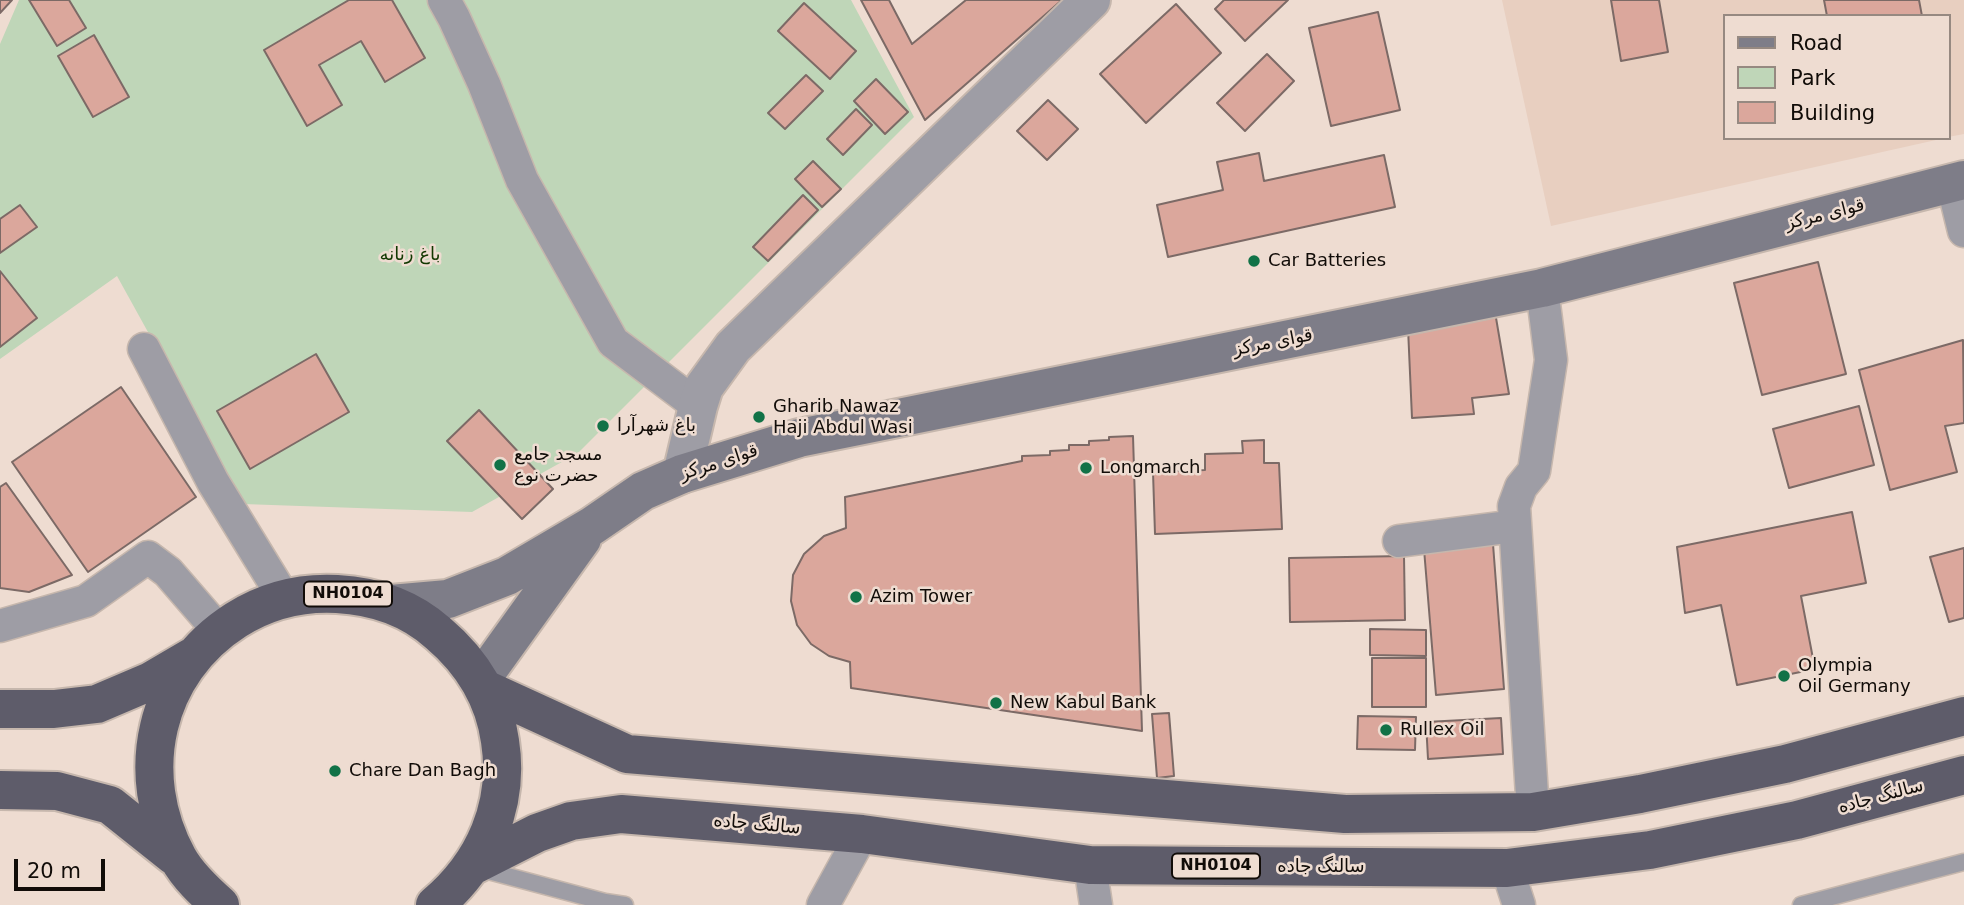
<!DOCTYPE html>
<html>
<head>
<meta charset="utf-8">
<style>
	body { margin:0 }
	#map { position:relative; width:1964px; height:905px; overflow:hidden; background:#eedcd1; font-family:"DejaVu Sans",sans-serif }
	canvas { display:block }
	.legend { position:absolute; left:1723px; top:14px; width:228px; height:126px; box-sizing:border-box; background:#eedcd1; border:2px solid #968981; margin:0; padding:9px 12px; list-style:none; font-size:21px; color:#110c08 }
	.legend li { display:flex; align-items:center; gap:14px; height:35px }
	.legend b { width:35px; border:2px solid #968981 }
	.scale { position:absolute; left:14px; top:859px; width:91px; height:32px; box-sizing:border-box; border:4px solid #110c08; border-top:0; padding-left:9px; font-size:21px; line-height:24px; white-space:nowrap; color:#110c08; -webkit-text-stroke:5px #eedcd1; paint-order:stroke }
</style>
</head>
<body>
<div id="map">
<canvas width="1964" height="905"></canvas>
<ul class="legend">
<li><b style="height:9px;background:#7e7d88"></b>Road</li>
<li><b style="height:19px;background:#bfd6b8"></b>Park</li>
<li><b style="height:19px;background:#dba79c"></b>Building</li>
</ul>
<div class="scale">20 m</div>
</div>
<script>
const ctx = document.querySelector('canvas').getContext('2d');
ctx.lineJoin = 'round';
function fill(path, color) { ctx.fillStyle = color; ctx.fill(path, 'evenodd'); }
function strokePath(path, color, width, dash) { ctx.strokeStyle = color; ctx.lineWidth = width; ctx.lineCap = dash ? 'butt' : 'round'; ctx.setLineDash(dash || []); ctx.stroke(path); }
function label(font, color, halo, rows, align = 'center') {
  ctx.font = font + ' "DejaVu Sans",Vazirmatn,sans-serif'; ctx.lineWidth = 5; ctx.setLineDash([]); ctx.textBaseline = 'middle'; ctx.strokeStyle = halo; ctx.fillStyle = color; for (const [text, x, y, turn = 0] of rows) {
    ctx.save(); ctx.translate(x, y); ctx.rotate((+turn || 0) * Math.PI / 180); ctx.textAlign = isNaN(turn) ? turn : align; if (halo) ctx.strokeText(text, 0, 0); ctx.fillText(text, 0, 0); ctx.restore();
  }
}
fill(new Path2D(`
	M1502,0h462v134l-16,3v-121h-224v122h221l-394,88z`), '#e8cfc0');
fill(new Path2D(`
	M19,0h832l63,117 -336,336 -106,59 -229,-8 -126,-228 -117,83v-315z`), '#bfd6b8');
const building = new Path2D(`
	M0,0h12l-12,13z
	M29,0h40l17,28 -29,18z
	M349,0h43l33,58 -40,24 -24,-41 -42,24 23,40 -35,21 -43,-76z
	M861,0h28l23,44 54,-44h96l-137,120z
	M1224,0h64l-43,41 -30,-32z
	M1611,0h48l9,52 -47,9z
	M1824,0h95l3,16h-95z
	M804,3l52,48 -26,28 -52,-48z
	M1176,4l45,49 -75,70 -46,-49z
	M1378,12l22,98 -69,16 -22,-98z
	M94,35l35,62 -36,20 -35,-61z
	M1267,54l27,27 -49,50 -28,-28z
	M806,75l17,16 -38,38 -17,-16z
	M876,79l32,33 -23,22 -31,-33z
	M1048,100l30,29 -31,31 -30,-29z
	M856,109l16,16 -29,30 -16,-16z
	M1259,153l5,28 120,-26 11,52 -227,50 -11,-52 66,-15 -6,-28z
	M813,161l28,28 -19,18 -27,-28z
	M803,195l15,15 -50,51 -15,-14z
	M20,205l17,22 -37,26v-34z
	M1818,262l28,112 -84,21 -28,-112z
	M0,271l37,47 -37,29z
	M1495,312l14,82 -37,4 2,16 -62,4 -4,-90z
	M1963,340l1,83 -19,3 12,46 -67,18 -31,-120z
	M316,354l33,58 -99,57 -33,-58z
	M121,387l75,110 -108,75 -76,-110z
	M1859,406l15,59 -85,23 -16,-59z
	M479,410l74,79 -31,30 -75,-78z
	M1133,436l9,295 -291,-43 -1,-26 -21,-6 -18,-12 -14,-19 -6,-24 2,-26 11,-21 20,-18 22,-8 -1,-31 177,-36v-5l28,-1v-4l19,-1v-5h20v-4l20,-1v-3z
	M1264,440v23h15l3,66 -127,5 -2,-62 52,-2v-16l38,-1 -1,-12z
	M6,483l66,92 -43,17 -29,-4v-101z
	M1852,512l14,71 -65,13 14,73 -78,16 -16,-80 -36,8 -8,-66z
	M1493,544l11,145 -68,6 -12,-146z
	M1964,548v70l-15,4 -19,-65z
	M1404,556l1,64 -115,2 -1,-64z
	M1370,629l56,1v26l-56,-1z
	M1372,658h54v49h-54z
	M1169,713l5,63 -17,2 -5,-64z
	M1358,716l58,1 -1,33 -58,-1z
	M1501,718l2,36 -75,5 -2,-37z`);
fill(building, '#dba79c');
strokePath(building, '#7c6a66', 2);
const service = new Path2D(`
	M481,869l124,33 20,3
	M1801,905l163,-43`);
const minor = new Path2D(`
	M444,0l10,18 30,66 38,96 91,162 85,64
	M1952,182l12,49
	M144,349l69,133 71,116
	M1399,541l116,-15
	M0,626l86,-25 62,-44 20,15 51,59
	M1533,812l-19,-306 7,-19 13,-16 17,-111 -9,-72
	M1090,865l6,40
	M1507,868l12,37
	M823,905l39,-71`);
const tertiary = new Path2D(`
	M682,474l16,-68 6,-19 29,-40 358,-347`);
const secondary = new Path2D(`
	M391,604l57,-5 59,-23 85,-50 51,-35 39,-17 117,-36 743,-150 422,-108
	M480,681l102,-142`);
const trunk = new Path2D(`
	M485,689l142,65 718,60 188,-2 107,-18 145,-30 179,-48
	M0,709h54l43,-5 54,-23 41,-24
	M0,790l57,1 53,14 64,51
	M472,866l65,-33 34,-12 50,-7 241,20 228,31 417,3 143,-18 147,-30 167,-45
	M220,905c-16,-14 -32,-29 -42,-47 -46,-84 -24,-186 58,-238 30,-19 64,-28 101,-26 37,2 73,14 101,39 33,28 56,64 62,108 10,64 -16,123 -65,164`);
strokePath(service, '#c6b7ad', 19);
strokePath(minor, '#c6b7ad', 35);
strokePath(tertiary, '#c6b7ad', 42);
strokePath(secondary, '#c6b7ad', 42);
strokePath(trunk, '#c6b7ad', 42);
strokePath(service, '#9e9da5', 16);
strokePath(minor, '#9e9da5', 32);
strokePath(tertiary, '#9e9da5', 38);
strokePath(secondary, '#7e7d88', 38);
strokePath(trunk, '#5e5c6a', 38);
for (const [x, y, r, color] of [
	[1254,261,7,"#117247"],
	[759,417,7,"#117247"],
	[603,426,7,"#117247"],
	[500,465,7,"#117247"],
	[1086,468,7,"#117247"],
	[856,597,7,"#117247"],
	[1784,676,7,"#117247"],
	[996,703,7,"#117247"],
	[1386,730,7,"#117247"],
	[335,771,7,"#117247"]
]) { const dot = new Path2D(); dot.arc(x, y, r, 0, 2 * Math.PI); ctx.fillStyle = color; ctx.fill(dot); strokePath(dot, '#eedcd1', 2.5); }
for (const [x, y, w] of [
	[348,594,88],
	[1216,866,88]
]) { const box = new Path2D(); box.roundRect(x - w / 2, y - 12.5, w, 25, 5); ctx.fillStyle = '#eedcd1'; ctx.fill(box); strokePath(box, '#110c08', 2); }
label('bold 16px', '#110c08', null, [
	["NH0104",348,594],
	["NH0104",1216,866]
]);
label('18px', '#110c08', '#eedcd1', [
	["قوای مرکز",1825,215,-14],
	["قوای مرکز",1273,343,-11],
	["قوای مرکز",719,463,-18],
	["سالنگ جاده",1881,797,-15],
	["سالنگ جاده",757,825,5],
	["سالنگ جاده",1321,867]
]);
label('18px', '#113800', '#eedcd1', [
	["باغ زنانه",410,255]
]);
label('18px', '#110c08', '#eedcd1', [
	["Car Batteries",1268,261],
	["Gharib Nawaz",773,407],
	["Haji Abdul Wasi",773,428],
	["باغ شهرآرا",617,426],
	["مسجد جامع",514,455],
	["حضرت نوع",514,476],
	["Longmarch",1100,468],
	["Azim Tower",870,597],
	["Olympia",1798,666],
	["Oil Germany",1798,687],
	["New Kabul Bank",1010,703],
	["Rullex Oil",1400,730],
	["Chare Dan Bagh",349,771]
], 'left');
</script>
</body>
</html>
